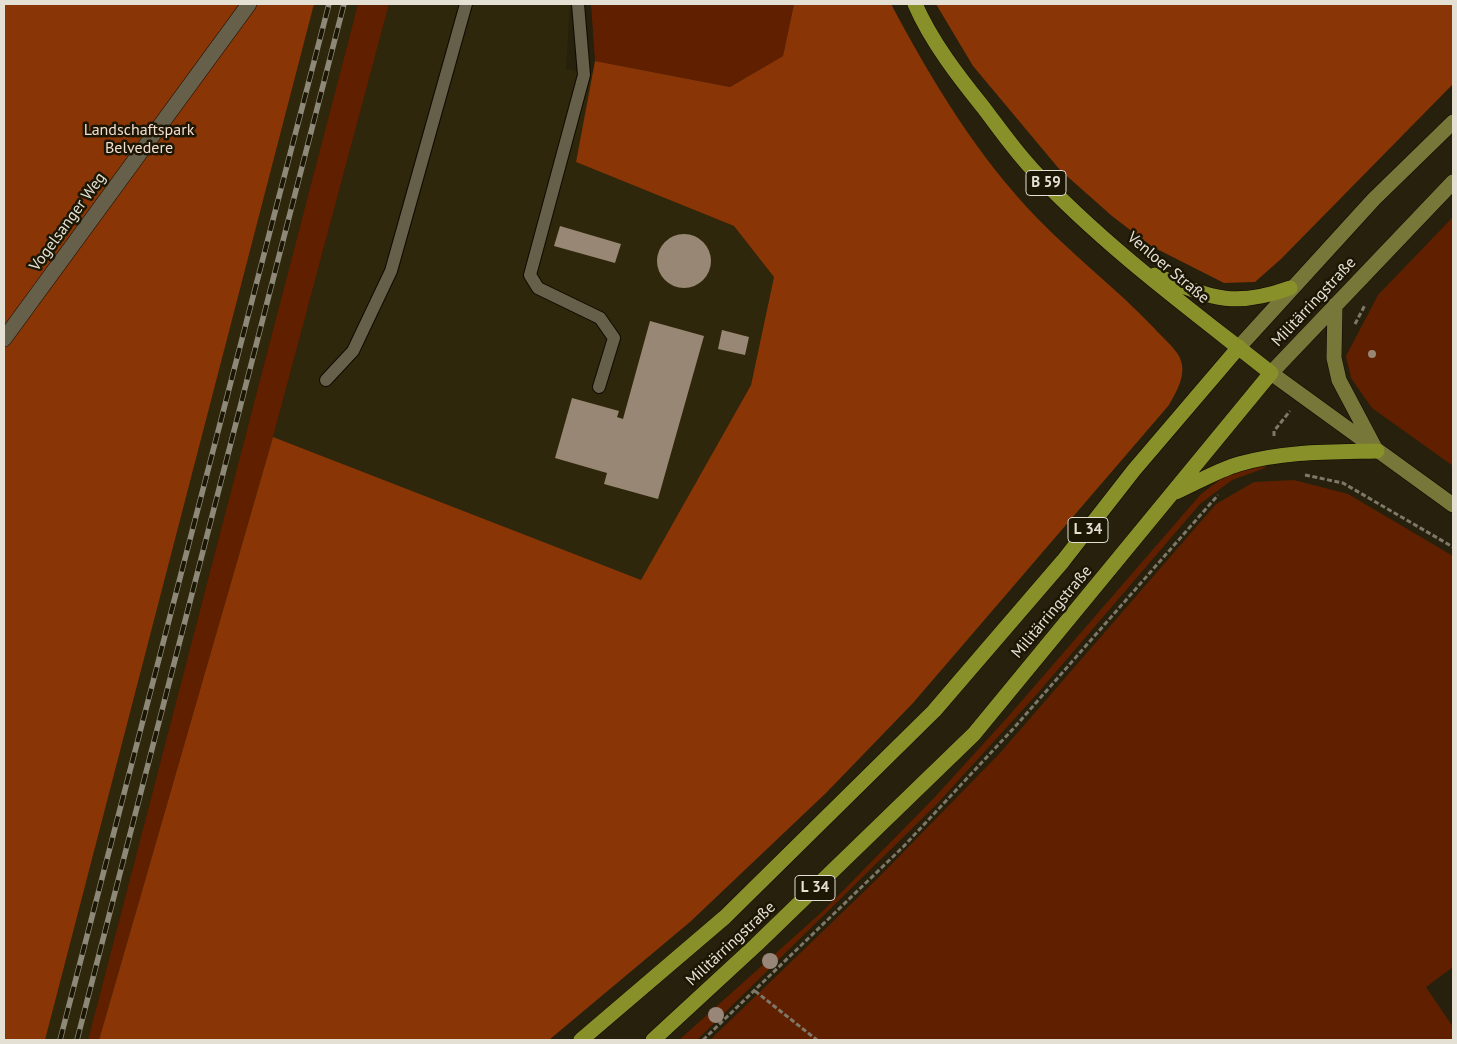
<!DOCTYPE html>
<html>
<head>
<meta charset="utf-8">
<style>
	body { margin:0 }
	#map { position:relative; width:1457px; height:1044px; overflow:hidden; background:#26200c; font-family:"PT Sans",sans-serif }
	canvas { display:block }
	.frame { position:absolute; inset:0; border:5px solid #e4e0d4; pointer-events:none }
</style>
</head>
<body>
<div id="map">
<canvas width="1457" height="1044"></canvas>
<div class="frame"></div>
</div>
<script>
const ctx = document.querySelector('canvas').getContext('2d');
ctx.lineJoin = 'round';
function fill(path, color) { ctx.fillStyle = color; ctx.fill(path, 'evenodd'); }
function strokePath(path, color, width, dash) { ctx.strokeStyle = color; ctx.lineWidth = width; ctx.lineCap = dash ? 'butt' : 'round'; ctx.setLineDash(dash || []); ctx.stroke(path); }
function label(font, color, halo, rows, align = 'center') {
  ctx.font = font + ' "PT Sans",sans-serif'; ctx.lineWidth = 5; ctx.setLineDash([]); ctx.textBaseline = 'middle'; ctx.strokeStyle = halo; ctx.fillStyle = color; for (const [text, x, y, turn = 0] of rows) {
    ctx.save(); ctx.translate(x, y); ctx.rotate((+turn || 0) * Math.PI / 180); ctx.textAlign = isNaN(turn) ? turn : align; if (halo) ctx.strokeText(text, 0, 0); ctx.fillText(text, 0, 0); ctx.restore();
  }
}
fill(new Path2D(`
	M314,4h44l-270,1036h-43z
	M389,4h181l-4,65 27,4 -17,89 158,64 40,51 -23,107 -110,197 -368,-144z`), '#2f270b');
fill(new Path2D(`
	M358,4h31l-116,433 -174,603h-11z
	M591,4h203l-11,52 -53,31 -135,-26z
	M1453,217v249l-81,-58 -21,-30 -5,-22 32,-61z
	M1267,463l-2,5 -33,12 -32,24 -163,190 -100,110 -240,236h-18l145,-130 110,-112 72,-79 195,-225 21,-16z
	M1294,480l54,14 105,62v411l-27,20 27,40v13h-743l168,-162 122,-125 216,-249 38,-22z`), '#602000');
fill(new Path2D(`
	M4,4h310l-269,1036h-41z
	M794,4h97c41,77 86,152 147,215 37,38 79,70 116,109 8,9 19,18 25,28 9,17 -2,35 -10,49l-256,298 -87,90 -136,129 -141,118h-450l174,-603 368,143 110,-195 23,-108 -40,-51 -158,-64 19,-101 135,26 53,-31z
	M936,4h517v80l-172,175 -26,23 -31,1 -73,-37 -39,-30 -52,-46 -87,-104z`), '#893506');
fill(new Path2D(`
	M560,226l61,18 -6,19 -61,-17z
	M657 261a27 27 0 1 1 54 0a27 27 0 1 1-54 0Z
	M650,321l54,15 -46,163 -54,-15 3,-11 -52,-15 17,-60 47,13 -2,6 6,2z
	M722,330l27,7 -4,18 -27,-6z
	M1368 354a4 4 0 1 1 8 0a4 4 0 1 1-8 0Z`), '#988774');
const lane = new Path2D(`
	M578,4l6,71 -54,200 8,13 62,30 14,20 -15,49
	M326,380l27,-29 38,-80 75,-267`);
const street = new Path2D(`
	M4,339l245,-335`);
const secondary = new Path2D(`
	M1453,182l-182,191 182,132
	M1335,305l-1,53 5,22 36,68
	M1239,347l135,-148 79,-77`);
const primary = new Path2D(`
	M1155,275c55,22 76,34 135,13
	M1176,492c20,-9 42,-22 63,-28 45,-13 91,-12 138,-13
	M581,1040l144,-123 209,-206 129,-150 71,-91 105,-123
	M653,1040l103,-95 218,-211 297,-361c-81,-64 -167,-127 -238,-203 -18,-19 -34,-42 -50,-63 -25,-31 -52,-66 -68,-103`);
strokePath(lane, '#0f0900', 14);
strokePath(street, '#0f0900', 16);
strokePath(secondary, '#0f0900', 16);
strokePath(primary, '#0f0900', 16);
strokePath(new Path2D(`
	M1355,324l10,-19
	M1274,436v-5l16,-20
	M1305,475l38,8 110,64
	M755,991l62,49
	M703,1040l200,-193 110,-118 205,-234`), '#7d7868', 3, [5, 2.5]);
strokePath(lane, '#665f49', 12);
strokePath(street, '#665f49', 15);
strokePath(secondary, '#777739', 15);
strokePath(primary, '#889029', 15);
const rail = new Path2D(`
	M60,1040l269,-1036
	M77,1040l267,-1036`);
strokePath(rail, '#8d8878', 5.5);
strokePath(rail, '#1c1604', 4, [11]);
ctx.fillStyle = '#988778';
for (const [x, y] of [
	[770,961],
	[716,1015]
]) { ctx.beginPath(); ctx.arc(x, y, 8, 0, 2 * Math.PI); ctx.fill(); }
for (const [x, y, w] of [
	[1046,183,40],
	[1088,530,40],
	[815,888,40]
]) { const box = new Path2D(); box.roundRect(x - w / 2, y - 12.5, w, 25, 4); ctx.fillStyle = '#1c1604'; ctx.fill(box); strokePath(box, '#e4e0d4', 1); }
label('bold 15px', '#e4e0d4', null, [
	["B 59",1046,183],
	["L 34",1088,530],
	["L 34",815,888]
]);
label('16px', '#f5dcd1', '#1c1604', [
	["Landschaftspark",139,130],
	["Belvedere",139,148]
]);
label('16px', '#e4e0d4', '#1c1604', [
	["Vogelsanger Weg",68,222,-54],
	["Venloer Straße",1168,268,40],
	["Militärringstraße",1314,302,-47],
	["Militärringstraße",1052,612,-50],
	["Militärringstraße",731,944,-43]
]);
</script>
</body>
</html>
